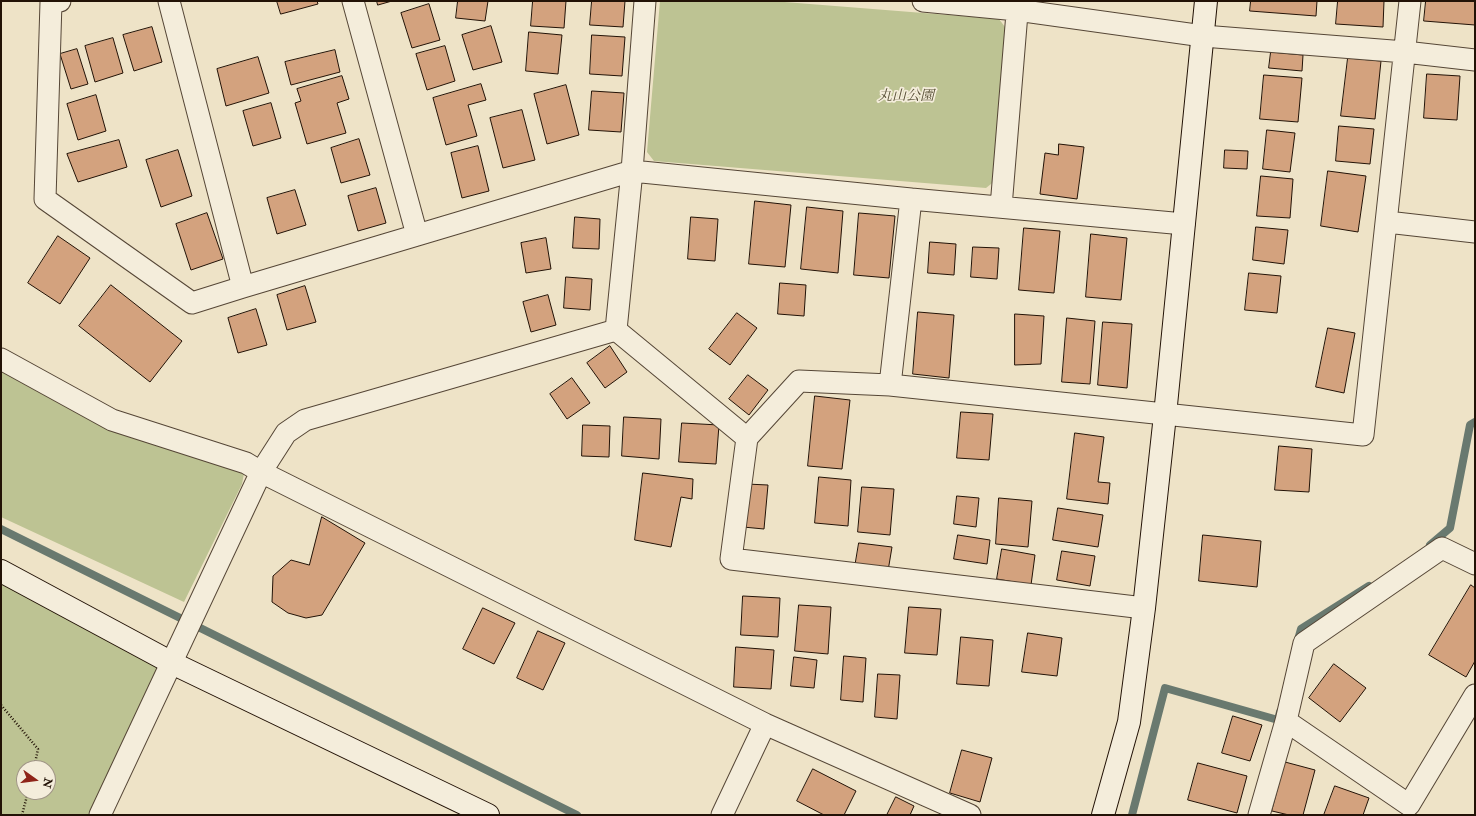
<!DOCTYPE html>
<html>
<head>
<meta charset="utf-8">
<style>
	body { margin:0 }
	#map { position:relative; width:1476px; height:816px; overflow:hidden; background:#eee3c7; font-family:"IM FELL Double Pica",serif }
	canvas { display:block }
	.frame { position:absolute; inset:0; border:2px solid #221206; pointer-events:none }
	.north { position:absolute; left:16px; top:760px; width:40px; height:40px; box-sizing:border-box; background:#f4eddb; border:1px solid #a09586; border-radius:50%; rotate:104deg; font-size:11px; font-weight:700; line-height:16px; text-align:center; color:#221206 }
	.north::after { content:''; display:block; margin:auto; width:14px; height:18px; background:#8f2418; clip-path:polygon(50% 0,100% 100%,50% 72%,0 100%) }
</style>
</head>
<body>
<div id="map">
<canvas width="1476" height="816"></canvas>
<div class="frame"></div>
<div class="north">N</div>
</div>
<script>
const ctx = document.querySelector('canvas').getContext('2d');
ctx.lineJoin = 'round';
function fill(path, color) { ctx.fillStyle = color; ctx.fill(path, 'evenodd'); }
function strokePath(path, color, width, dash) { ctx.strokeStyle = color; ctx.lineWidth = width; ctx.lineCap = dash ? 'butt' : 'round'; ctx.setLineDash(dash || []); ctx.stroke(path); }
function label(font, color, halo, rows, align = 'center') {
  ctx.font = font + ' "IM FELL Double Pica","Noto Serif JP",serif'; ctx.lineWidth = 3.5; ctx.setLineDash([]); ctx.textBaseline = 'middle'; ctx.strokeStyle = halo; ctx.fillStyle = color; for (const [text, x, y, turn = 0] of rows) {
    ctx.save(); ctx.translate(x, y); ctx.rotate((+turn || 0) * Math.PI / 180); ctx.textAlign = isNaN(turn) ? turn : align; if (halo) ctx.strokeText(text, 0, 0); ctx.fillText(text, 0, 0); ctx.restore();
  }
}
fill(new Path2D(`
	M660,1h112l227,18 9,12 -12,149 -10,8 -332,-27 -7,-9z
	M1,354l47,31 198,78 -4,21 -58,118 -183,-85z
	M1,576l171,87 -72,152h-99zM24,768h24v24h-24z`), '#bdc393');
strokePath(new Path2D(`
	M1,529l576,286
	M1430,545l20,-17 20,-103 5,-3
	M1297,643l4,-14 68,-43
	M1132,815l33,-127 113,32 2,-8`), '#69796f', 8);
const building = new Path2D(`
	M277,1h40l1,3 -37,10z
	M377,1h15l-14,4z
	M458,1h30l-3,20 -29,-3z
	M533,1h33l-2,27 -33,-2z
	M592,1h33l-2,26 -33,-2z
	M1251,1h66l-1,15 -66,-5z
	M1338,1h46l-1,26 -47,-3z
	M1426,1h49v24l-51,-4z
	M429,4l11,36 -28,8 -11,-35z
	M491,26l11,36 -29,8 -11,-35z
	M152,27l10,35 -28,9 -11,-36z
	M529,32l33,3 -4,39 -32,-3z
	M592,35l33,2 -3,39 -32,-2z
	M113,38l10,35 -28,9 -10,-36z
	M445,46l10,35 -28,9 -11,-36z
	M77,49l11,35 -17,5 -11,-35z
	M335,50l5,22 -49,13 -6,-23z
	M1271,52l32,3 -1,16 -33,-3z
	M258,57l11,36 -43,13 -9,-37z
	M1348,58l33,3 -6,58 -34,-3z
	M1427,74l33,2 -3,44 -33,-2z
	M1264,75l38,3 -4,44 -38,-3z
	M342,76l7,23 -12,4 9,30 -39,11 -12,-41 6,-2 -4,-12z
	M481,84l5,16 -18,5 9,31 -31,9 -13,-47z
	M566,85l13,50 -32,9 -13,-50z
	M592,91l32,2 -3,39 -32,-2z
	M96,95l10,36 -28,9 -11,-36z
	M271,103l10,35 -28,8 -10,-35z
	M522,110l13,50 -32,8 -13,-50z
	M1339,126l35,3 -4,35 -34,-3z
	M1267,130l28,3 -5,39 -27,-3z
	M359,139l11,36 -29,8 -10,-35z
	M119,140l8,27 -49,15 -11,-28z
	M1059,144l25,3 -7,52 -37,-5 5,-41 13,2z
	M478,146l11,45 -27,7 -11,-45z
	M178,150l14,46 -31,11 -15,-47z
	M1225,150l23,1 -1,18 -23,-1z
	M1328,171l38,5 -8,56 -37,-6z
	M1261,176l32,3 -3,39 -33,-2z
	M376,188l10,35 -28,8 -10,-35z
	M295,190l11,35 -29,9 -10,-36z
	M755,201l36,4 -6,62 -36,-3z
	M807,207l36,4 -5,62 -37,-4z
	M207,213l16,46 -32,11 -15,-46z
	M859,213l36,3 -6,62 -35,-3z
	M575,217l25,2 -1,30 -26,-1z
	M691,217l27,2 -3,42 -27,-2z
	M1256,227l32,3 -4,34 -31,-4z
	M1024,228l36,3 -6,62 -35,-3z
	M1091,234l36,4 -6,62 -35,-3z
	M58,236l32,22 -30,46 -32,-21z
	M546,238l5,31 -25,4 -5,-30z
	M930,242l26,2 -2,31 -26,-2z
	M973,247l26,1 -2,31 -26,-2z
	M1249,273l32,3 -4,37 -32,-3z
	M566,277l26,2 -2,31 -26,-2z
	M780,283l26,2 -2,31 -26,-2z
	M111,285l71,56 -32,41 -71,-56z
	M305,286l11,36 -29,8 -10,-35z
	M548,295l8,30 -25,7 -8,-30z
	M256,309l11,36 -29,8 -10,-35z
	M918,312l36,3 -5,63 -36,-4z
	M737,313l20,15 -27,37 -21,-16z
	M1015,314l29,2 -3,48 -26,1z
	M1067,318l28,3 -5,63 -28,-2z
	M1103,322l29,2 -5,64 -29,-3z
	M1328,328l27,5 -11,60 -28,-6z
	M610,346l17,26 -22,16 -18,-25z
	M748,375l20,15 -19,25 -20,-16z
	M572,378l18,25 -23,16 -17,-25z
	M815,396l35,4 -8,69 -34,-3z
	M961,412l32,2 -4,46 -32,-2z
	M624,417l37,2 -2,40 -37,-3z
	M682,423l37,2 -3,39 -37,-2z
	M583,425l27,1 -1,31 -27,-1z
	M1075,433l29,4 -6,45 12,1 -2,21 -41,-5z
	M1279,446l33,3 -3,43 -34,-2z
	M643,473l50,6 -1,20 -11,-2 -10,50 -36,-7z
	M819,477l32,3 -3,46 -33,-3z
	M746,484l22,1 -4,44 -21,-2z
	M862,487l32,2 -4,46 -32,-3z
	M957,496l22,2 -3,29 -22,-3z
	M999,498l33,3 -4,46 -32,-3z
	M1058,508l45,7 -5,32 -45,-7z
	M322,517l43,26 -43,72 -16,3 -18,-5 -16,-11 1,-26 18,-16 18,5z
	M958,535l32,5 -3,24 -33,-5z
	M1203,535l58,6 -4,46 -58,-6z
	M859,543l33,4 -4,24 -33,-4z
	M1002,549l33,6 -4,30 -34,-6z
	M1062,551l33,5 -5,30 -33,-6z
	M1471,585l4,3v73l-9,16 -37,-22z
	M743,596l37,2 -2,39 -37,-2z
	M799,605l32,2 -3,47 -33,-3z
	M909,607l32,2 -4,46 -32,-2z
	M483,608l32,15 -21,41 -31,-15z
	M538,631l27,12 -22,47 -26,-12z
	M1028,633l34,5 -5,38 -35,-4z
	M961,637l32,3 -4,46 -32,-2z
	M736,647l38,3 -3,39 -37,-2z
	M844,656l22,2 -3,44 -22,-2z
	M794,657l23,3 -3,28 -23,-2z
	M1334,664l32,24 -26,34 -31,-24z
	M878,674l22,1 -3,44 -22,-2z
	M1233,716l29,9 -12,36 -28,-8z
	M962,750l30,8 -12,44 -30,-9z
	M1285,762l30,8 -12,45h-14l-17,-4z
	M1198,763l49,13 -10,37 -49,-13z
	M813,769l43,22 -12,24h-20l-27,-14z
	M1335,786l34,12 -6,17h-39z
	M896,797l18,9 -4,9h-23z`);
fill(building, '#d3a27e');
strokePath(building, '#221206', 1);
const street = new Path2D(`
	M60,1l-9,1 -6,197 147,104 51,-16 389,-116 279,28 273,25
	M169,1l74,286
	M353,1l64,234
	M923,1l94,9 186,26 202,16 70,8
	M1001,207l17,-206
	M1387,222l88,10
	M616,330l16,-159 13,-170
	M616,330l131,108
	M1,359l111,61 134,43 15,9 504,252 205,91
	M890,385l21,-186
	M1144,608l-413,-49 16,-121 52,-57 91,4 473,50 47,-434
	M1286,721l18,-78 138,-95 33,16
	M100,815l161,-343 25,-39 19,-13 311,-90
	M722,815l43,-91
	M1259,815l27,-94 123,84 66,-110`);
const secondary = new Path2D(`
	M1,571l171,92 316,152
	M1103,815l26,-93 15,-114 21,-193 41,-414`);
strokePath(street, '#554636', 23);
strokePath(secondary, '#221206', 24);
strokePath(new Path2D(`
	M1,705l37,44 -4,19
	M22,815l6,-23`), '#221206', 2.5, [1, 2]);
strokePath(street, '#f4eddb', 21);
strokePath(secondary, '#f4eddb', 22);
label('italic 14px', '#585037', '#f4eddb', [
	["丸山公園",906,97]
]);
</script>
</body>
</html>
